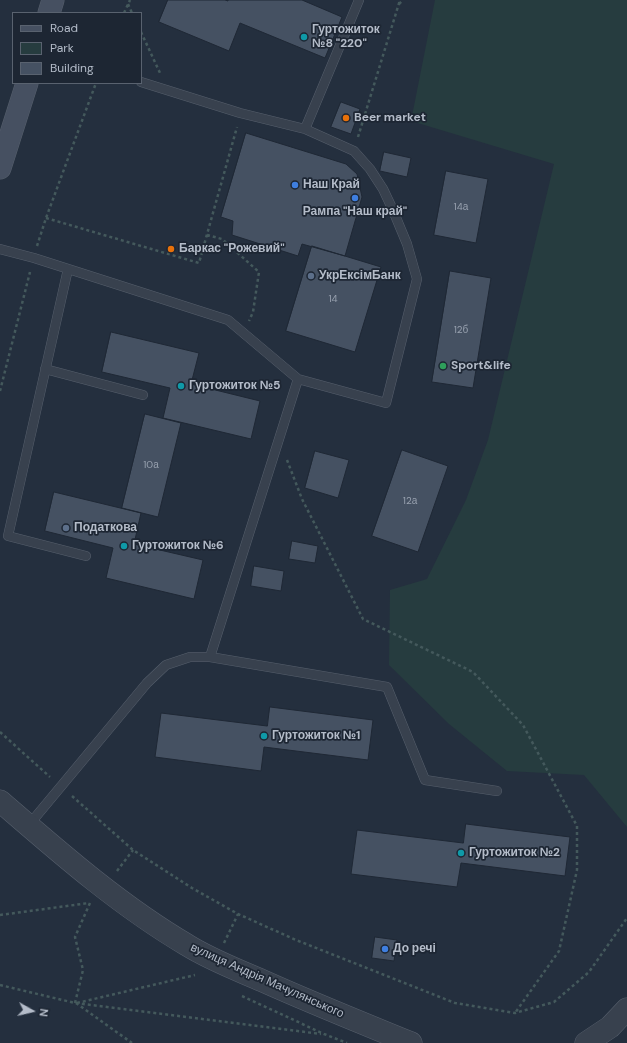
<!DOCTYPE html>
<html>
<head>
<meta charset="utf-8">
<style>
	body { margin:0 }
	#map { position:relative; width:627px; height:1043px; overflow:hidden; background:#242f3e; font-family:"DM Sans",sans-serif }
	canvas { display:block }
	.legend { position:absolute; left:12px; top:12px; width:130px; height:72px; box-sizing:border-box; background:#1d2633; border:1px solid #59626f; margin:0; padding:5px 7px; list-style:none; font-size:12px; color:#b4bcc9 }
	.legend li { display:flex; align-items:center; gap:8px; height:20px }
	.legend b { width:20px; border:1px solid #59626f }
	.north { position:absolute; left:12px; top:991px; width:40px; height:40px; -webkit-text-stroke:3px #1d2633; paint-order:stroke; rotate:98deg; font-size:11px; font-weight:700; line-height:16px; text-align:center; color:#b4bcc9 }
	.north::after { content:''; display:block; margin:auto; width:14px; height:18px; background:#b4bcc9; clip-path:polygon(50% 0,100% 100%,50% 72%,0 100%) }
</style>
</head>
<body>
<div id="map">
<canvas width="627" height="1043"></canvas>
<ul class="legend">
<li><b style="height:5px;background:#465061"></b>Road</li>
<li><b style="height:11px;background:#263c3f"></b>Park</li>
<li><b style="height:11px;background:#455162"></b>Building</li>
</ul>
<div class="north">N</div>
</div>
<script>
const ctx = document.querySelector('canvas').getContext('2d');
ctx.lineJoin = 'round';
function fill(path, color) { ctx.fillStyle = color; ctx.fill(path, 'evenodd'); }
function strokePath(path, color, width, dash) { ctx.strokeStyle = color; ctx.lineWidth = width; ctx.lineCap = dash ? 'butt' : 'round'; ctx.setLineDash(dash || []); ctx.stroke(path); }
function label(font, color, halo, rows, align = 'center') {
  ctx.font = font + ' "DM Sans",sans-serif'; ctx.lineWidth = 3.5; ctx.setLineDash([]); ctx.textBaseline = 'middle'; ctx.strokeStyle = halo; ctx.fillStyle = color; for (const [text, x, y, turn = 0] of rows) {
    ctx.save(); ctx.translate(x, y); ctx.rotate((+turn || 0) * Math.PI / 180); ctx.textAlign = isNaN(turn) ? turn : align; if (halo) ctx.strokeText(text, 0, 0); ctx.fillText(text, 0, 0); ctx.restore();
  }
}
fill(new Path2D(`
	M435,0h192v827l-43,-52 -77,-4 -58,-47 -60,-59 1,-75 37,-11 39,-79 22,-60 66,-276 -143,-43z`), '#263c3f');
const building = new Path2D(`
	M168,0h57l3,1v-1h74l40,17 -17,41 -85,-35 -11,28 -70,-29z
	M341,102l19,7 -9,25 -20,-7z
	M246,133l100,31 11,10 5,23 -17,59 -43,-12 -4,12 -66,-21 1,-14 -12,-4z
	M384,152l27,6 -4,19 -27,-6z
	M446,171l42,8 -12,64 -42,-8z
	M312,246l69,21 -26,85 -69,-21z
	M450,271l41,7 -18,110 -41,-6z
	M111,332l88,21 -8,31 69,17 -9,38 -88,-21 7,-30 -68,-16z
	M145,414l36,9 -23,94 -36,-9z
	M402,450l46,16 -30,86 -46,-16z
	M315,451l34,9 -11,38 -33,-10z
	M54,492l87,21 -7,31 69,16 -9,39 -88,-21 7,-30 -68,-17z
	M292,541l26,5 -3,17 -26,-4z
	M254,566l30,5 -3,20 -30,-5z
	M270,707l103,13 -5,40 -104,-13 -3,24 -106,-14 6,-44 106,13z
	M466,824l104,13 -5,39 -104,-13 -4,24 -106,-13 6,-44 106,13z
	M375,937l22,3 -3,21 -22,-3z`);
fill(building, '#455162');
strokePath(building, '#1f2835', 1);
const service = new Path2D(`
	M305,129l54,-129
	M0,249l34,9 194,62 70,59 88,24 31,-124 -10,-35 -15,-36 -9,-19 -13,-20 -16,-18 -49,-22 -65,-16 -99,-31
	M68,269l-60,267 78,20
	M45,369l98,26
	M210,657l88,-278
	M28,826l119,-143 19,-18 24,-8h20l177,30 38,93 72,11`);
const tertiary = new Path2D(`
	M0,801c59,51 119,104 187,144 24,15 51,25 76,36 49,22 99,42 148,62
	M586,1043l24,-16 17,-18`);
const secondary = new Path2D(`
	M49,13l4,-13
	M0,168l27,-85`);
strokePath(service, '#565f6c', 10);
strokePath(tertiary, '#565f6c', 23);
strokePath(secondary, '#565f6c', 23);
strokePath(new Path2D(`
	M128,4l4,9
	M399,4l4,-4
	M124,13l6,-13
	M141,32l19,41
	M358,137l42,-137
	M46,218l153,45 38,-136
	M207,235l15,4 37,33 -6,40 -4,9
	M37,246l9,-28 50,-135
	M0,391l30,-119
	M287,460l15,39 61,120 110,53 50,53 54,101v44l-18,81 -44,62
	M0,732l50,45
	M72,796l61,54 59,38 46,26 58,26 159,63 60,10 39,-11 35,-30 38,-54
	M117,871l16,-21
	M0,915l89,-12
	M224,943l14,-29
	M0,985l75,18 246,31
	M242,996l82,38 23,9
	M75,1003l8,-33 -8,-33 15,-34
	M76,1003l56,40
	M77,1003l118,-28`), '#44595c', 2.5, [3, 3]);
strokePath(service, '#38414e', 9);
strokePath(tertiary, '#38414e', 22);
strokePath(secondary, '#465061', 22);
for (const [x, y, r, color] of [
	[304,37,4,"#0f9aa8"],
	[346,118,4,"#e8710a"],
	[295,185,4,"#3f7fe0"],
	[355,198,4,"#3f7fe0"],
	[171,249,4,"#e8710a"],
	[311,276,4,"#5c6f8a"],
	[443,366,4,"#2e9e5b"],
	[181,386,4,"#0f9aa8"],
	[66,528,4,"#5c6f8a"],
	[124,546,4,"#0f9aa8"],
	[264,736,4,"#0f9aa8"],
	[461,853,4,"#0f9aa8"],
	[385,949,4,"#3f7fe0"]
]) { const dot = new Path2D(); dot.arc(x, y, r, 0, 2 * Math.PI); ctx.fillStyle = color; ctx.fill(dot); strokePath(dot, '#1d2633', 1.5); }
label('10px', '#98a1af', null, [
	["14а",461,207],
	["14",333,299],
	["12б",461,330],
	["10а",151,465],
	["12а",410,501]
]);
label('bold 12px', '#b4bcc9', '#1d2633', [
	["Гуртожиток",312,30],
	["№8 \"220\"",312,44],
	["Beer market",354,118],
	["Наш Край",303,185],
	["Рампа \"Наш край\"",355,212,"center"],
	["Баркас \"Рожевий\"",179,249],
	["УкрЕксімБанк",319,276],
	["Sport&life",451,366],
	["Гуртожиток №5",189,386],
	["Податкова",74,528],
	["Гуртожиток №6",132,546],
	["Гуртожиток №1",272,736],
	["Гуртожиток №2",469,853],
	["До речі",393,949]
], 'left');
label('12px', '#b4bcc9', '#1d2633', [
	["вулиця Андрія Мачулянського",267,981,24]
]);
</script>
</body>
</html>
